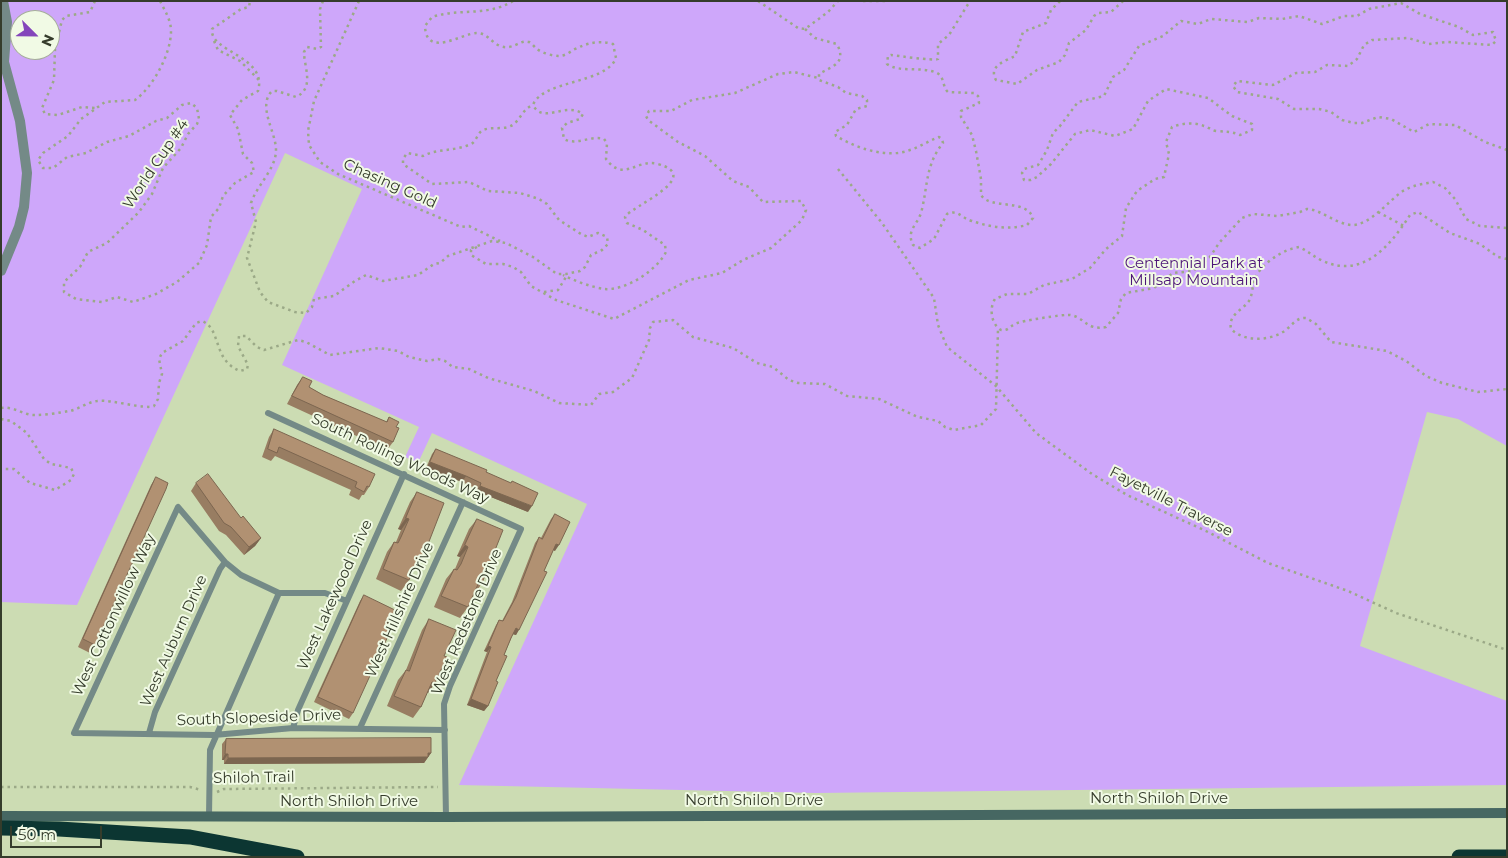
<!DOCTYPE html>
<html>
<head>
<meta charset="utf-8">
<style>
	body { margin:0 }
	#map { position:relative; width:1508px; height:858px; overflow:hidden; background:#ccdcb3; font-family:Montserrat,sans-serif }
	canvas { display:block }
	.frame { position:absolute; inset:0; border:2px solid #353c2b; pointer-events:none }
	.north { position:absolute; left:10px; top:10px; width:50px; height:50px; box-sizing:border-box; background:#f1fae5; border:1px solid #a6ae9b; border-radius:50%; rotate:113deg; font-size:14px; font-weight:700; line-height:20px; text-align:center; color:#353c2b }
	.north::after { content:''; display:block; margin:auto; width:18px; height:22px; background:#8445bb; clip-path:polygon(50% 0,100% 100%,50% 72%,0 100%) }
	.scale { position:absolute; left:10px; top:826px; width:92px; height:22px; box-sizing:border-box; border:2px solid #353c2b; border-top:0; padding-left:6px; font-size:15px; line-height:18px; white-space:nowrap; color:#353c2b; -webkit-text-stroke:4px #f1fae5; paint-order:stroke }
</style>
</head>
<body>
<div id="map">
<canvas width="1508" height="858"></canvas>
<div class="frame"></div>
<div class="north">N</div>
<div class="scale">50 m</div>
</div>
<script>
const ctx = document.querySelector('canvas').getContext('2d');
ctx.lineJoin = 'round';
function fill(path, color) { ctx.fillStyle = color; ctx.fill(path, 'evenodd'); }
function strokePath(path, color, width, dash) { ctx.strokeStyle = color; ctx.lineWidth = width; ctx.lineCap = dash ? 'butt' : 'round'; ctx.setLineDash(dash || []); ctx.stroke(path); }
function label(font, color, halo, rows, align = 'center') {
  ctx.font = font + ' Montserrat,sans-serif'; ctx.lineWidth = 4; ctx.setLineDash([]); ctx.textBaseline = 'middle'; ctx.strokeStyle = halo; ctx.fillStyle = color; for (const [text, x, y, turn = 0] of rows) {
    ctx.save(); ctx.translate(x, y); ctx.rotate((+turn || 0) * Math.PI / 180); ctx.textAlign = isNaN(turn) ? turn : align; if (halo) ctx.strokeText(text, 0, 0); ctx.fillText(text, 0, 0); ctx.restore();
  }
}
fill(new Path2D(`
	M1,1h1506v445l-49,-27 -31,-7 -67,234 147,55v84l-691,8 -357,-8 128,-281 -155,-71 -14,30 -13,-6 14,-30 -137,-62 80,-176 -77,-36 -208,452 -76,-3zM20,20h30v30h-30z`), '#cea7fa');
strokePath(new Path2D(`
	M95,1l-5,11 -24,4 -4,4 -7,29 -1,31 -12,28 3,6 13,1 24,-8 14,1
	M160,1c5,10 11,19 11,30 0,23 -18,56 -36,69l-30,2 -24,17 -13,17 -25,17 -5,7 5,8h10l14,-11 19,-4 21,-11 22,-6 27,-15 11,-3 15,-13 9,-2 6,5 2,11 -2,5 -9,10 -7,14 -18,20 -11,26 -13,18 -32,31 -19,9 -8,15 -16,15v10l12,7 26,3 15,-5 16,5 23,-8 21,-12 22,-19 8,-18 4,-28 8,-9 4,-12 12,-13 19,-11 -2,-9 -9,-9 -5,-25 -8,-14 12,-15 16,-9c10,-35 -49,-39 -46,-62l29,-20 8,-2 1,-6
	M323,1l-3,8 1,38 -4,2 -10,-2 -3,5c0,15 11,36 -8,45l-19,-6h-5c-15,15 4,41 4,59 0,19 -19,35 -25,53l5,19 -9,36 13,34 8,10 27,10 11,1 6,-6 2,-8 20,-3 21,-15 11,-6 17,6 35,-6 16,-11 6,-1 8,-7 44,-15 14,2 27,14 24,17h9l14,-3 5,-4 6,-12 11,-5 6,-6 -1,-7 -9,-4 -10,4 -7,-3 -22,-14 -12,-16 -8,-5 -19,-6 -32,-2 -19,-9 -37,2 -29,-20v-5l4,-6 16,3c15,-8 30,-4 48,-12 6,-3 6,-11 12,-14 10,-4 22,1 31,-6 7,-6 9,-15 19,-19
	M359,1l-45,100 -6,30 1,14 11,17 18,12 123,53 8,-1 31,15
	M513,1c-26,16 -54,7 -81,16l-7,9c1,33 37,7 52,7 10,0 14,9 23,13 13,5 20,-7 29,-4 3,1 5,5 8,7 5,4 16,7 22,7 5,0 10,-3 14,-6 14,-7 25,-10 40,-6l3,14c-10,26 -74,22 -83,47 10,20 33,-4 50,9l-3,5 -13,4 -5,5 2,11c13,7 26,-4 40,0l3,4 -1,16c18,24 31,-1 52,5 47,13 -28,43 -33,53l2,6 16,7 22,15 1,7c-9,18 -40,39 -62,37 -13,-2 -29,-8 -41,-14
	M758,1l40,27 7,1 23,-17 10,-11
	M863,1h23
	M1060,1l-9,9 -5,13 -23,9 -8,24c-10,5 -27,10 -19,24l21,4 20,-14 22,-8 6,-7 4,-12 17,-13 8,-14 4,-3 13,-1 12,-11
	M805,29l10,9 22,6c10,20 -5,22 -18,30v6l19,7 8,6 16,3 5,4v6l-11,3 -9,16 -12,7 1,4c20,12 51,23 74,14 10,-3 18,-9 29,-13l3,2 1,4c-18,22 -15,44 -22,70 -4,12 -15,18 -8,32l7,3 14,-9 13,-25c11,-5 14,4 25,7 17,6 37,9 55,4l6,-7c-7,-20 -43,-8 -52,-23v-16l-5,-28 -4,-16 -11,-18v-6l18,-8 -1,-7 -4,-3 -26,-1c-6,-5 -3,-15 -11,-19 -15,-7 -38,0 -50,-9l1,-8 3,-1c8,1 43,6 47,4v-15l11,-9 21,-34
	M214,41l4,9 22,11 19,19
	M1507,150l-22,-8 -30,-17 -26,-1 -15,8 -23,-13 -13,-2 -16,6h-8l-12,-3 -11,-8 -12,-3h-25l-16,-10 -41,-7 -4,-6 4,-5 36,4 23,-12 19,-1 12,-7 21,1 9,-7 7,-14 8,-5 36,-2 21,6 18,-2 45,3 4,-4 -3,-9 -20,3 -14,-8 -39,-13 -19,-11 -32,6 -12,7h-13l-22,8 -23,-8 -17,3 -23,-1 -11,4 -37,-3 -13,5 -17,-3 -18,15 -24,10 -15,24 -11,7 -9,19 -26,6 -18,24 -7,7 -6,17 -7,12 -2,3 -14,4 -2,4 2,7h7l6,-3 14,-13 24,-30 15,-4 25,6 18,-7 15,-28 18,-12 42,9 24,18 20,8v6l-12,5c-9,-4 -15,-3 -24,-4 -5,-1 -8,-4 -12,-5 -9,-4 -22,-3 -32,1l-6,15 3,12 -5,23 -9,2 -18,12 -11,17 -4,28 -16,13 -16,19 -18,11 -28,6 -16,9h-21l-12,5c-6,9 -4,25 6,31 7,1 8,-3 14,-6 4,-3 50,-10 55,-9 15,2 16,16 36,12l12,-14 3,-14 5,-6 28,-5 19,-15 20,-2 17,-14 9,-14 23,-25 11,-4 25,2 22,-4 7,-3c15,1 27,14 44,16 19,1 38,-25 52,-34 10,-6 20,-7 30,-9l12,6 10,11 11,20 14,7 27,2
	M838,169l44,54 52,75 4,27 9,22 49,39 40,47 56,41 35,21 77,35 64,33 80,28 48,22 111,37
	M1378,212l26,14
	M477,247l-6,3v5l15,9h17l10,3 8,5 10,14 25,14 58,19 75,-39 33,-7 21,-13 28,-12 31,-28 4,-10 -5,-9 -38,1 -14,-15 -16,-6 -28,-25 -27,-14 -30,-22 -2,-4 3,-5h22l21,-11 43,-7 43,-19 16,-2 24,6
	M1507,259l-9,-2 -18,-13 -30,-11 -32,-21 -8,3c-20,31 -47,64 -87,46 -9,-4 -15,-10 -24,-14 -15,2 -37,16 -44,31 -3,7 -2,16 -6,23 -7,10 -21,13 -18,28 13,13 37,12 52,3 8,-5 13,-15 23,-14l10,6 15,18 56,9 19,10 20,15 16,7 36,9 29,-3
	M544,292l14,-2 8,-13
	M1,408c13,-2 22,7 33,7 11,0 25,-2 35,-4 9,-1 18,-9 28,-10 14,-2 48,9 57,5l4,-7 1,-16 3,-9 -3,-15 3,-6 21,-12 13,-18 6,-2c20,8 10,39 38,50l7,-2 1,-4 -10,-19 1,-10h7l11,11 7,3 34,-10 8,2 24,13 49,-7 19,3 11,6 18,4 11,-2 7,2 8,6 16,2 19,9 46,13 25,12 32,2 8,-11 14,-2 19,-14 17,-38 1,-12 3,-6 20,-2 20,17 40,11 24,15 16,4 16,13 9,3 27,1 22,12 32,3 39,18 20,4 7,6 9,3 27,-5 15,-16 2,-80
	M1,419l10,2 16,12 17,26 7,5 20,4 3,6 -3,6 -16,10 -25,-7 -16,-14h-13
	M1,787h189l11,3
	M217,792l7,-3 214,-2`), '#9ba987', 2.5, [2.5, 4]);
strokePath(new Path2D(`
	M268,413l253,116 -71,157 -6,18 2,113
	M347,601l-22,-8h-46l-38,-18 -16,-13 -47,-55 -104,226 140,2 79,-7 152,2
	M293,728l5,-18 106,-236
	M360,728l103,-226
	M149,733l6,-21 65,-143 5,-7
	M209,816l1,-66 69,-157`), '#748a87', 6);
strokePath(new Path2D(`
	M1,271l18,-44 5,-20 3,-34 -7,-52 -16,-59 3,-40 -4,-21`), '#748a87', 10);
strokePath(new Path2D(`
	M1,816l445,1 1061,-4`), '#466762', 10);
strokePath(new Path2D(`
	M1,828l58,1 131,8 107,20
	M1459,857h48`), '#0c3632', 15);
fill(new Path2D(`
	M303,377l6,10 14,8 63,27 3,-5 7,10 -3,15 -6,8 -100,-46 10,-19z
	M274,429l95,58 -5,8h-2l-3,5 -10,-5 2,-5 -76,-34 -4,5 -9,-4 7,-20z
	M436,449l50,23 42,40 -52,-21 1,-2 -15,-7 -36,-14 6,-14z
	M156,477l-61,168 -5,8 -12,-6 73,-162z
	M196,483l45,35 20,20 -6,8 -11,9 -18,-20 -7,-4 -28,-40z
	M417,492l-1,75h-1l-6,13 -8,11 -25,-12 11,-27 7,-10h2l5,-12 -3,-1 12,-27z
	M555,514v37l-2,-1 -37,85 -3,-1 -9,21 -16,51 -4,5 -17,-6 20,-53 -3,-1 12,-26 3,-5 3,1 10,-19 23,-59 4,-6 2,1 10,-19z
	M477,519l5,64 -7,11 -1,-1 -6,14 -8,11 -26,-11 12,-28 8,-10h1l5,-12 -3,-1 12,-27z
	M364,595l-11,118 -4,6 -35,-17 46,-101z
	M429,619l15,37 -9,27 -8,10 -6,14 -8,11 -26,-12 11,-26 8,-10 16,-40z
	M226,739l205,14 -7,10 -200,1v-4h-2v-16z`), '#987d62');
fill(new Path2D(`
	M430,462l36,14 -4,6 -36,-14z
	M480,486l52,20 -4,6 -52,-21z
	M406,518l3,1 -8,11 -3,-1z
	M261,538l-6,8 -11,9 5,-8z
	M556,544l3,1 -4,6 -3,-2z
	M465,545l3,2 -8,10 -3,-1z
	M420,555l3,2 -7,10 -4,-1z
	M516,628l3,2 -3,5 -4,-1z
	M488,646l3,1 -4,5 -3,-1z
	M432,682l3,1 -7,10 -3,-1z
	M471,699l17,7 -4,5 -17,-6z
	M431,753l-7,10 -200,1 4,-6z
	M225,754h3l-4,6h-2z`), '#7c6650');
const building = new Path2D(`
	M303,377l9,4 -3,6 14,8 64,27 2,-5 10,5 -3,5 3,1 -6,14 -101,-46z
	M274,429l101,45 -6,13 -2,-1 -3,6 -9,-5 2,-5 -78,-35 -2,6 -9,-4z
	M436,449l51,21 -1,2 25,11 1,-2 26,12 -6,13 -52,-20 1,-3 -15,-7 -36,-14z
	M208,474l33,44 2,-2 18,22 -12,9 -18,-20 -7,-4 -28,-40z
	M156,477l12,6 -2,6 -71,156 -12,-6z
	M417,492l27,11 -21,54 -3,-2 -11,25 -26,-11 11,-27 4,1 3,-6 8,-18 -3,-1z
	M555,514l15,8 -11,23 -3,-1 -12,27 3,1 -28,58 -3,-2 -5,10 -7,17 3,1 -11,25 2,1 -10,24 -17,-7 20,-52 -3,-1 11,-26 4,1 13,-24 23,-60 3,2z
	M477,519l26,11 -21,53 -3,-1 -11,25 -27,-11 13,-27 3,1 4,-6 7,-17 -3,-2z
	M364,595l35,17 -46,101 -35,-16z
	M429,619l27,11 -12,26 3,1 -12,26 -3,-1 -11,25 -27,-11 12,-26 3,1z
	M431,738v15h-3v4l-200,1v-4h-3l1,-15z`);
fill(building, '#b19172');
strokePath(building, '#7c6650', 1);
label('15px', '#353c2b', '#f1fae5', [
	["World Cup #4",156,164,-56],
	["Chasing Gold",390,184,24],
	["South Rolling Woods Way",400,459,25],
	["Fayetville Traverse",1171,502,27],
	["West Lakewood Drive",335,595,-66],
	["West Hillshire Drive",400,610,-66],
	["West Cottonwillow Way",114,615,-65],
	["West Redstone Drive",467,622,-67],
	["West Auburn Drive",174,641,-66],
	["South Slopeside Drive",259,718,-2],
	["Shiloh Trail",254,778,-1],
	["North Shiloh Drive",1159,799],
	["North Shiloh Drive",754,801],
	["North Shiloh Drive",349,802]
]);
label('15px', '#4d1478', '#f1fae5', [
	["Centennial Park at",1194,264],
	["Millsap Mountain",1194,281]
]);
</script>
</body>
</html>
